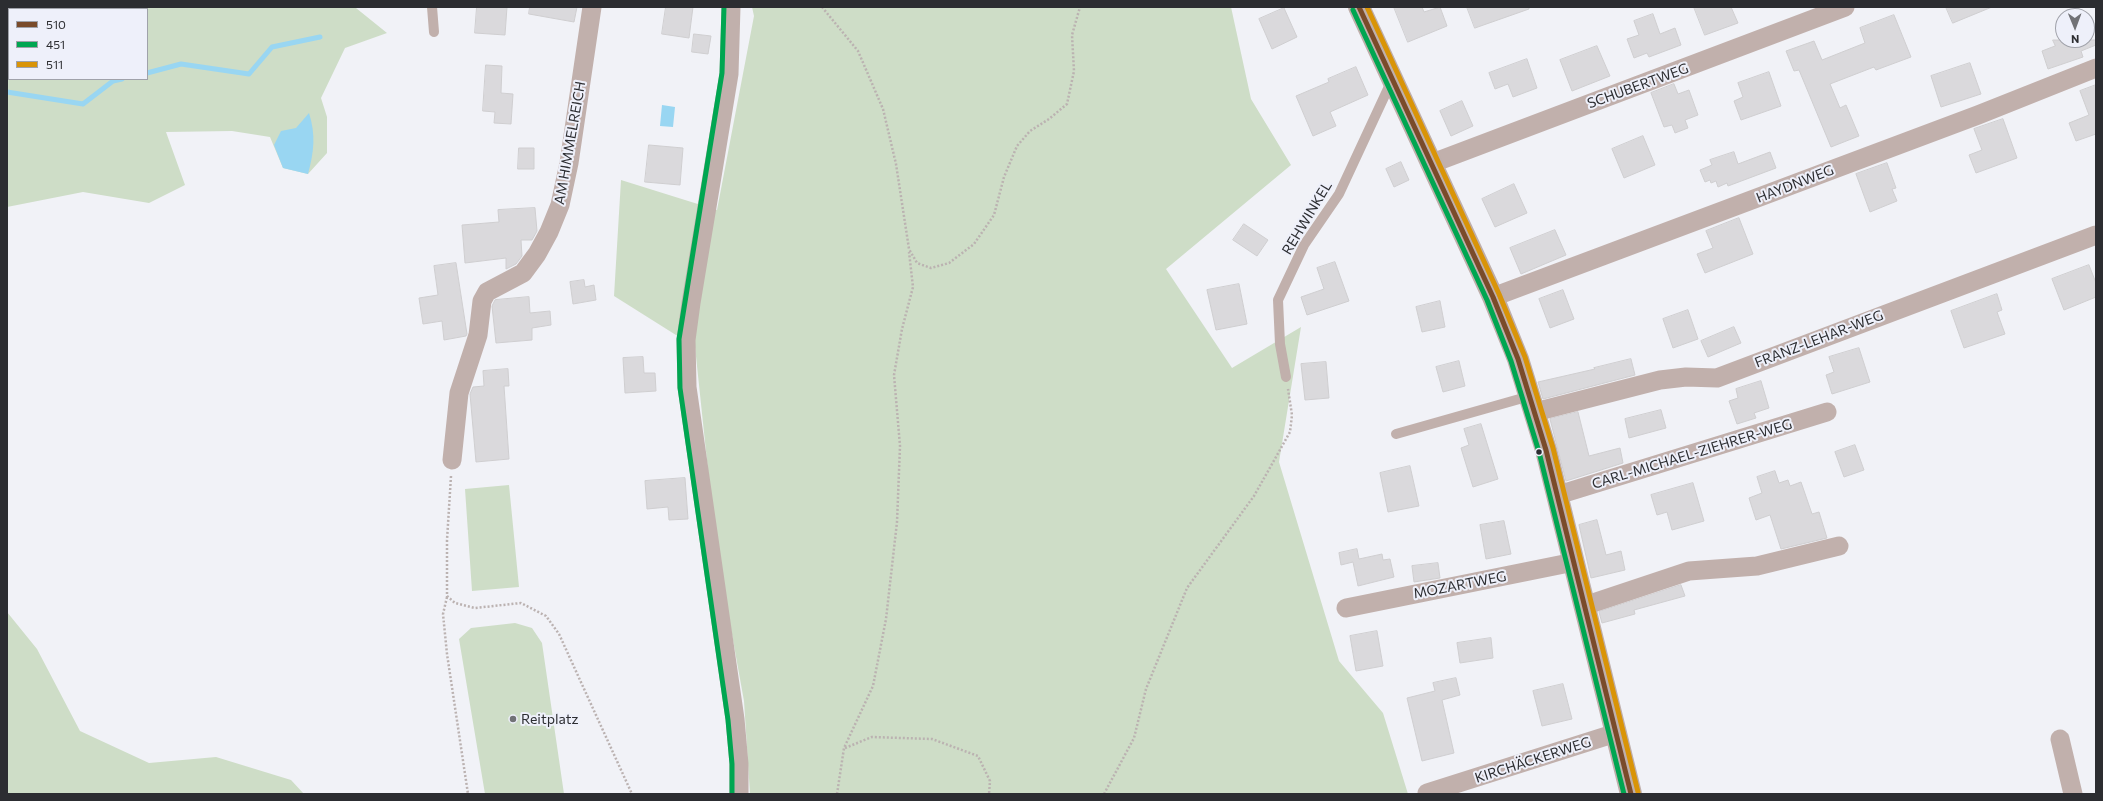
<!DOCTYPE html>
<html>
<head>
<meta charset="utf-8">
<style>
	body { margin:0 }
	#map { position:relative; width:2103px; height:801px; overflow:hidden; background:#f1f2f7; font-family:Commissioner,sans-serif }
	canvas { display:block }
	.frame { position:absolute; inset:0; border:8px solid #2c2d31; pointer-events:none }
	.legend { position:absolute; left:8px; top:8px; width:140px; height:72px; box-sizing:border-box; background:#eef0fa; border:1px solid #a0a2aa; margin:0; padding:5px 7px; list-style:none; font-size:12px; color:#2c2d31 }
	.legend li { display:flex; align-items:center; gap:8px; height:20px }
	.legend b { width:20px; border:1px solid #a0a2aa }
	.north { position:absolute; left:2055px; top:8px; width:40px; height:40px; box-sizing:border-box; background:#eef0fa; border:1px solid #a0a2aa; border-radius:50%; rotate:179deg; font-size:11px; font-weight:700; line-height:16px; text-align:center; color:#2c2d31 }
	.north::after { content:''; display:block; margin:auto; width:14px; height:18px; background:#717276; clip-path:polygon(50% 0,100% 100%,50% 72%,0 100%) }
</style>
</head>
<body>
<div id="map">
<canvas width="2103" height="801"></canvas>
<div class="frame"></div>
<ul class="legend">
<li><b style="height:5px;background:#7a4b2a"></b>510</li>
<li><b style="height:5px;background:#00a651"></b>451</li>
<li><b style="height:5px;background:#d99407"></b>511</li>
</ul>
<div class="north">N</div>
</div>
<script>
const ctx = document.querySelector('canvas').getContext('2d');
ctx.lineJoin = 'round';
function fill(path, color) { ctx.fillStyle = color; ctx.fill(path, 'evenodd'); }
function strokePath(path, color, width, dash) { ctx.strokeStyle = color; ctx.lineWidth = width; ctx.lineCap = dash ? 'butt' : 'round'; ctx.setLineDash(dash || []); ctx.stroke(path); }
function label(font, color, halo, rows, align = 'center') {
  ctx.font = font + ' Commissioner,sans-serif'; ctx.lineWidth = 4; ctx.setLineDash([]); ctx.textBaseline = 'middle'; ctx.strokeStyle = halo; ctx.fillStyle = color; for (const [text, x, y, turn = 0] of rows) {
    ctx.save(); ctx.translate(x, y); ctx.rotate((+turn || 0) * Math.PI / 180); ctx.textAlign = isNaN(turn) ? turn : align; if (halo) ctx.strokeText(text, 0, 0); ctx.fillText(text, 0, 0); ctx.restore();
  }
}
fill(new Path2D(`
	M7,7l349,1 31,25 -42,15 -24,50 6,19v36l-19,21 -25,-6 -13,-31 -38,-6 -66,1 19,53 -36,18 -66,-11 -76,15zM9,9h138v70h-138z
	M752,7h479l20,92 40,66 -125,104 66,99 69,-41 -22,135 60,199 44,52 25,81h-658l-6,-93 -28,-155 -21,-199 -81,-51 7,-116 96,30 37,-194z
	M509,485l10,102 -47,4 -7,-102z
	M7,612l30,37 43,82 69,32 67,-6 75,23 13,14h-297z
	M515,623l17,5 10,15 22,151h-79l-26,-155 12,-11z`), '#ceddc7');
fill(new Path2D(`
	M662,105l13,2 -2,20 -13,-1z
	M309,113c7,22 5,39 -1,61l-25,-6 -9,-23 7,-14 15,-3z`), '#99d6f2');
strokePath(new Path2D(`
	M147,73l34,-9 68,10 23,-27 48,-10
	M7,92l76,12 30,-23 9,-2`), '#99d6f2', 5);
const building = new Path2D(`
	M477,7h30l-2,28 -30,-2z
	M530,7h47l-3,15 -45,-8z
	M666,7h27l-4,31 -27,-4z
	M1394,7h28l2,5 16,-5 7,19 -39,16z
	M1467,7h62v2l-54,19z
	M1694,7h37l7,16 -33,12z
	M1946,7h46l-39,16z
	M1284,8l13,29 -25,12 -13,-30z
	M1653,14l7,20 15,-6 6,17 -32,12 -2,-4 -13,5 -7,-19 12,-4 -5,-14z
	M1894,15l17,42 -35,13 -2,-3 -44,17 10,24 6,-3 13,31 -28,11 -32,-77 -5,1 -8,-20 28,-10 8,19 43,-17 -5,-15z
	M694,34l17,2 -3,18 -16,-2z
	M2053,40h43v5l-15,6 2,6 -35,12 -6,-18 13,-5z
	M1597,46l13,30 -38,15 -12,-31z
	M1527,59l10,29 -24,9 -5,-13 -13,5 -6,-16z
	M1970,63l11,31 -40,13 -10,-31z
	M486,65l16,1 -1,27 12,1 -2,30 -17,-1 1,-11 -12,-1z
	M1356,67l12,28 -38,17 6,14 -23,10 -17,-40 33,-14 -1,-3z
	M1769,72l12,34 -40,14 -7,-19 9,-4 -5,-14z
	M1674,84l4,10 11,-4 9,25 -13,5 3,8 -13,5 -3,-8 -8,2 -13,-34z
	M2096,85v49l-20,7 -7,-18 20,-8 -9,-24z
	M1462,101l11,25 -22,10 -11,-25z
	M2003,119l14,39 -41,15 -7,-18 13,-5 -8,-21z
	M1643,136l12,29 -31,13 -12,-29z
	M649,145l34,3 -3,37 -35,-3z
	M519,148h15v21h-16z
	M1734,152l4,12 32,-12 6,16 -48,18 -1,-3 -9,4 -2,-6 -5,2 -1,-3 -5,2 -5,-12 12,-5 -2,-5z
	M1401,162l8,18 -15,7 -8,-18z
	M1887,163l9,25 -4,1 5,12 -27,11 -14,-38z
	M1514,184l13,29 -32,14 -13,-28z
	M535,208l2,23 -5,9h-11l1,16 -6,8 -10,5v-11l-41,5 -3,-38 37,-3 -1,-12z
	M1739,218l14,36 -48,19 -8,-19 16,-6 -7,-17z
	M1244,224l24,16 -11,16 -24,-16z
	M1555,230l11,25 -45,19 -11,-26z
	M1335,262l14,39 -42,14 -6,-18 23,-8 -7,-21z
	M456,263l11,71 -1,2 -22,4 -2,-19 -19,3 -4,-26 19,-3 -4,-29z
	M2089,265l7,18v14l-32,13 -12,-31z
	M584,280l1,7 9,-2 2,15 -23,4 -3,-22z
	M1239,284l8,40 -31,6 -9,-40z
	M1563,290l11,29 -24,9 -11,-29z
	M1997,294l5,16 -5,2 8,22 -41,14 -13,-37z
	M529,297l1,16 20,-2 1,14 -19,3v12l-36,3 -4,-37 3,-6z
	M1440,301l5,26 -23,5 -6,-25z
	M1688,310l10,29 -25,9 -10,-29z
	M1734,327l7,16 -33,14 -7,-16z
	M1859,348l11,34 -38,12 -6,-19 8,-3 -5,-15z
	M643,357l1,16h11l1,18 -31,2 -2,-35z
	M1631,359l4,16 -92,24 -5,-17 57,-13 -1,-1z
	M1459,361l6,25 -22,6 -7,-25z
	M1326,362l3,36 -24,2 -4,-36z
	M508,369l1,17h-5l5,73 -33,3 -6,-68 3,-7 11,-1 -1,-15z
	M1761,381l8,27 -15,5 2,5 -19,6 -8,-23 9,-3 -2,-9z
	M1661,410l5,18 -37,10 -4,-19z
	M1578,412l11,44 31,-8 3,15 -57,18 -16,-62z
	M1481,424l17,55 -25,8 -12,-39 8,-3 -5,-16z
	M1855,445l9,25 -20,7 -9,-25z
	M1410,466l9,40 -31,6 -8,-39z
	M1775,471l4,12 9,-3 2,6 11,-4 11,32 7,-2 8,26 -46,11 -11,-34 -14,5 -7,-22 13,-5 -5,-16z
	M685,478l3,41 -19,1 -1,-13 -21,2 -2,-28z
	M1693,483l11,38 -32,9 -5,-18 -10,3 -6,-20z
	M1597,520l9,35 15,-4 4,19 -34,8 -12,-53z
	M1504,521l7,33 -25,5 -6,-34z
	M1357,549l2,10 23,-5 1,6 7,-1 4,18 -36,9 -5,-24 -12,3 -2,-12z
	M1438,563l2,15 -26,4 -2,-16z
	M1681,585l4,11 -51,14 1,4 -33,9 -3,-11z
	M1377,631l6,35 -27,5 -6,-35z
	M1491,638l2,20 -33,5 -3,-20z
	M1456,678l4,17 -18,5 12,53 -32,8 -15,-63 28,-7 -2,-8z
	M1563,684l9,35 -30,7 -9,-35z`);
fill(building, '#dad9dc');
strokePath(building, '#cfced0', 1);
strokePath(new Path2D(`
	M822,7l36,44 25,58 13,55 13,85 8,14 14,5 18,-5 25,-19 20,-29 10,-38 13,-31 13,-15 19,-12 18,-15 7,-33 -2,-36 8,-28
	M451,476l-4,64v56l8,7 20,5 46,-5 25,13 13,18 73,160
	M447,597l-4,17 4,40 21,140
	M845,748l27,-11 60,2 46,17 12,25 -1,13
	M837,794l7,-46 29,-62 13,-67 11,-97 3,-76 -6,-71 8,-46 11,-42 -4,-35
	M1104,794l30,-56 12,-49 41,-101 67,-92 36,-64 2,-17 -4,-26`), '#bbb2b1', 2.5, [2, 2]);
strokePath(new Path2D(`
	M432,7l2,25
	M1286,377l-6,-33 -2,-44 26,-55 35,-51 53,-114
	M1396,434l134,-38`), '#c1b0ac', 10);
strokePath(new Path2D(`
	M731,7l-2,67 -38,229 -5,37 1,47 48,332 4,45v30
	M1430,164l415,-157
	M1493,297l485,-182 118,-47
	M1535,412l125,-32 26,-3 31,1 379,-143
	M452,460l7,-67 19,-58 4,-34 5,-9 36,-19 14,-19 12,-22 11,-27 9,-42 23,-156
	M1558,495l269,-83
	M1584,606l105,-35 68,-5 82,-20
	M1346,608l228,-46
	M2060,739l13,55
	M1427,793l189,-60`), '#c1b0ac', 19);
strokePath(new Path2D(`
	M1359,7l134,290 25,62 28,91 85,344`), '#bfafab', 22);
strokePath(new Path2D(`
	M1359,7l134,290 25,62 28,91 85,344`), '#7a4b2a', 5);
strokePath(new Path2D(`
	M724,7l-2,66 -43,266 1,49 48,332 4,44v30
	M1353,10l134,290 24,61 28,91 85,342`), '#00a651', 5);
strokePath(new Path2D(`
	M1367,7l132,287 26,63 28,91 85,344`), '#d99407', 5);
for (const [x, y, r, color] of [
	[1539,452,3.5,"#2c2d31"],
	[513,719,4,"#717276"]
]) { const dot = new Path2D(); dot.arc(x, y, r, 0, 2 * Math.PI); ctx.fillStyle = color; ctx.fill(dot); strokePath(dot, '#eef0fa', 1.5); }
label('14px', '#2c2d31', '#eef0fa', [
	["SCHUBERTWEG",1638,86,-20],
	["AM HIMMELREICH",570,143,-80],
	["HAYDNWEG",1795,184,-21],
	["REHWINKEL",1307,218,-59],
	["FRANZ-LEHAR-WEG",1819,339,-21],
	["CARL-MICHAEL-ZIEHRER-WEG",1692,454,-17],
	["MOZARTWEG",1460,585,-11],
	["KIRCHÄCKERWEG",1533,760,-18]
]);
label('14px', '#2c2d31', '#eef0fa', [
	["Reitplatz",521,719]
], 'left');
</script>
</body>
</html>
